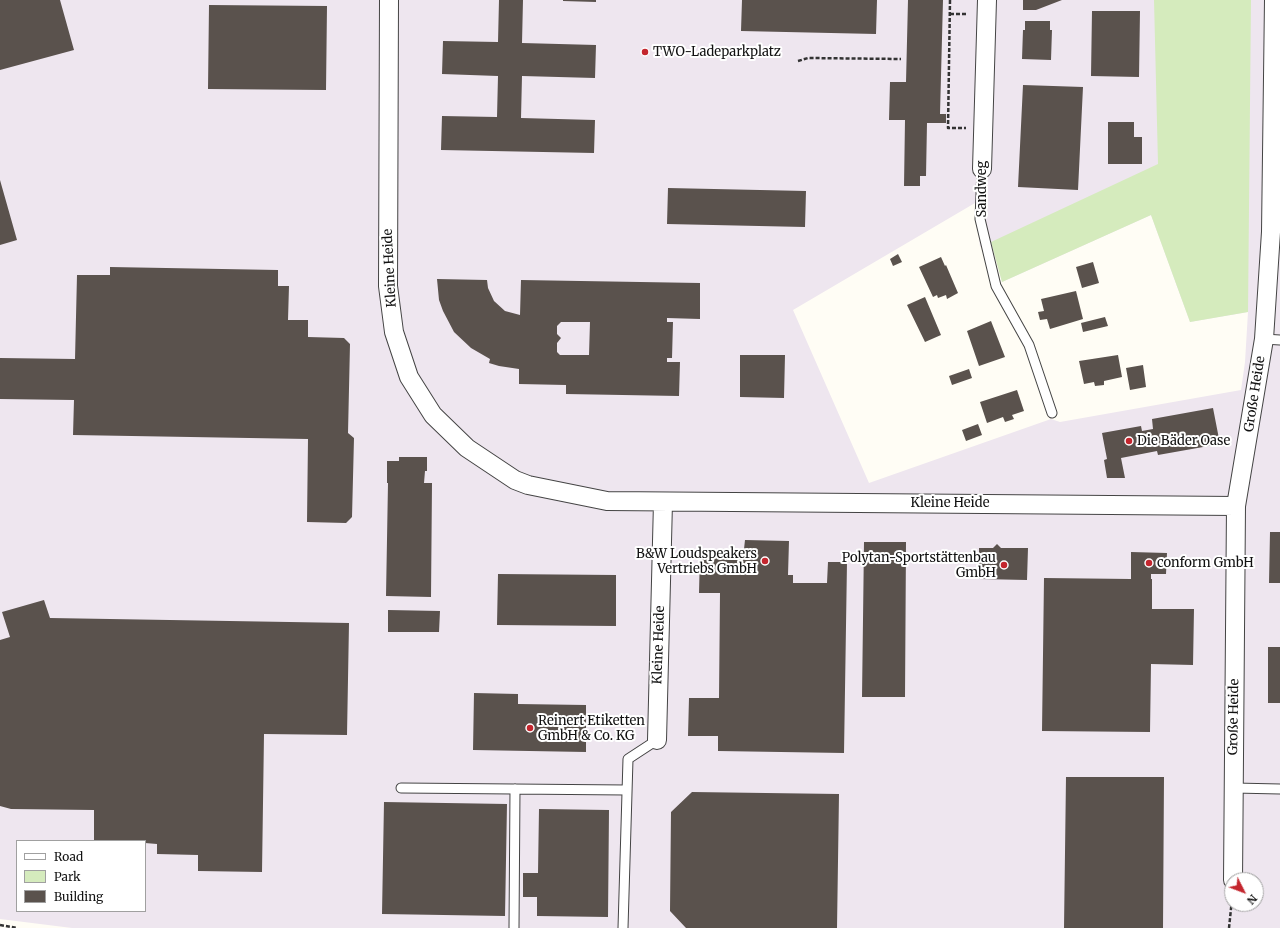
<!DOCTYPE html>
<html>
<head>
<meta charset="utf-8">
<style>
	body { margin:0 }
	#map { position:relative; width:1280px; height:928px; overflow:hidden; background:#fffdf5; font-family:Merriweather,serif }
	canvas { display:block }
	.legend { position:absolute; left:16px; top:840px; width:130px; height:72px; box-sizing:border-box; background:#fff; border:1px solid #a0a0a0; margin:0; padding:5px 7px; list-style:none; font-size:12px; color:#111 }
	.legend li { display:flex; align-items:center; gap:8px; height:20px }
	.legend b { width:20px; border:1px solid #a0a0a0 }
	.north { position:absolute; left:1224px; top:872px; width:40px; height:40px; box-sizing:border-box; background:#fff; border:1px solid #a0a0a0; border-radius:50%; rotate:132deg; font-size:11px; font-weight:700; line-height:16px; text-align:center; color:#111 }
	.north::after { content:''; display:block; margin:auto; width:14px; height:18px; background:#c4262e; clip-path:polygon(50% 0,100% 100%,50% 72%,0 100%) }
</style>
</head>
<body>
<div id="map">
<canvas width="1280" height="928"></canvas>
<ul class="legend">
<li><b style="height:5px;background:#fff"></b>Road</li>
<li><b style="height:11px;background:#d5ebbd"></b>Park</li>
<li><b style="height:11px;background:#5a524d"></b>Building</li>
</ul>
<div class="north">N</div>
</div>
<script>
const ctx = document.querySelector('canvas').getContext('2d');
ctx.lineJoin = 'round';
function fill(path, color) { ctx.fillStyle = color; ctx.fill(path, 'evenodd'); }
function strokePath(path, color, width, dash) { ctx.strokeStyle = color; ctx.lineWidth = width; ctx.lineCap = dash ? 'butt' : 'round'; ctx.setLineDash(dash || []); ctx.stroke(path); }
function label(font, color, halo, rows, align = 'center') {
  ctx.font = font + ' Merriweather,serif'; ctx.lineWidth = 4; ctx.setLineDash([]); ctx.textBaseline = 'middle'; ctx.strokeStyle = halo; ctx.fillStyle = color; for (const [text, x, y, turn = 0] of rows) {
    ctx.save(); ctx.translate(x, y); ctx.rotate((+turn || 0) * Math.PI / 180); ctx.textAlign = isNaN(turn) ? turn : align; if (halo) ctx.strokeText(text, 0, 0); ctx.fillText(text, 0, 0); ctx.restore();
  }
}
fill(new Path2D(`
	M0,0h1280v928h-1208l-72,-9zM975,203l5,44 11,-5 11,40 149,-67 39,107 58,-10 -3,50 -4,28 -181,32 -9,-3 -182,64 -76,-173zM17,841h128v70h-128zM1232,880h24v24h-24z`), '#eee6ef');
fill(new Path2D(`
	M1154,0h97l-3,312 -58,10 -39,-107 -149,67 -11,-40 167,-78z`), '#d5ebbd');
fill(new Path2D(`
	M0,0h60l14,50 -74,20z
	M499,0h24l-1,43 74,2 -1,33 -73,-2 -1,42 74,2 -1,33 -153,-3 1,-34 55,1 1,-41 -56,-2 1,-33 55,1z
	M563,0h33v2l-33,-1z
	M742,0h135l-1,34 -135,-3z
	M908,0h35l-3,114h6v9h-19l-1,53h-6v10h-16l1,-66h-16l1,-38h16z
	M1023,0h39l-26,10h-13z
	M209,5l118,1 -1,84 -118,-1z
	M1092,11h48l-1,66 -48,-1z
	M1025,21h25v9h2l-1,30 -29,-1 1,-29h2z
	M1023,85l60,2 -5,103 -60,-3z
	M1108,122h26v15h8v27h-34z
	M0,180l17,60 -17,5z
	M668,188l138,3 -1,36 -138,-3z
	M898,254l4,8 -9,4 -3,-7z
	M941,257l4,9 1,-1 12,28 -11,6 -1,-4 -8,3 -1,-3 -4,2 -14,-30z
	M1093,262l6,21 -17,5 -6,-21z
	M110,267l168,3v16h11l-1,34h20v17l36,1 6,6 -2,89 6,5 -2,79 -6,6 -39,-1 1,-83 -235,-4 1,-35 -74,-1v-41l75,1 2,-84h33z
	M437,279l50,1 1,8 6,13 11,10 15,4 1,-35 179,3v36l-33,-1v4h6l-1,36h-5v4h13l-1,34 -113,-2v-9l-47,-1v-15l-20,-3 -10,-3 1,-4 -19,-11 -17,-16 -11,-21 -4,-11zM561,322h29l-1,33h-29l-3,-3v-9l4,-5 -4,-4v-8z
	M1076,291l7,28 -33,10 -3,-10 -7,1 -2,-8 6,-1 -3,-12z
	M925,297l16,38 -16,7 -18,-37z
	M1105,317l3,9 -25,6 -2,-9z
	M991,321l14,36 -26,9 -12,-35z
	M740,355h45l-1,43 -44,-1z
	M1118,355l4,22 -18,4v4l-9,1 -1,-4 -10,2 -5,-23z
	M1143,365l3,22 -16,3 -4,-22z
	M969,369l3,9 -20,7 -3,-9z
	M1017,390l7,21 -12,4 2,4 -9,3 -2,-5 -16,6 -7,-21z
	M1213,408l7,36 -62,11 -1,-4 -36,7 4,20h-18l-3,-18 3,-1 -5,-26 39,-7 1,5 11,-2 -1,-10z
	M978,424l4,11 -16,6 -4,-11z
	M399,457h28v14h-2l-1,12h8l-1,114 -45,-1 2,-113h-1v-22h12z
	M1270,532h10v51h-11z
	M745,540l44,1 -1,34h5v8h34l1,-21h19l-3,191 -126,-2v-15h-30l1,-38h30l1,-105h-21l1,-40 39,1 5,-5z
	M864,542h42l-1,155h-43z
	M997,544l4,4h27l-1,32 -48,-1v-31h14z
	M1131,552l36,1 -1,21h-15v5h1v30h42l-1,56 -42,-1 -1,68 -108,-1 2,-153 87,1z
	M498,574l118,1v51l-119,-1z
	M44,600l6,18 299,5 -2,112 -83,-1 -2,138 -64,-1v-16l-41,-1v-10l-12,-1v-2h-51v-31l-83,-1 -11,-3v-166l10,-3 -8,-25z
	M388,610l52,1 -1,21h-51z
	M1268,647h12v56h-12z
	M474,693l44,1v10l68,1v47l-113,-2z
	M1066,777h98l-1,151h-99z
	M692,792l147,2 -2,134h-151l-16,-17 1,-99z
	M384,802l123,2 -2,112 -123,-2z
	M539,809l70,1 -1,107 -71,-1v-19h-14v-24h15z`), '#5a524d');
const lane = new Path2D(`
	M982,169l-2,50 16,67 33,59 23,68
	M1264,339l16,1
	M401,788l225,2
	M1234,788l46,1
	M514,928l1,-139
	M623,928l5,-169 29,-19`);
const street = new Path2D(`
	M389,0l-1,286 6,46 15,45 24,38 34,33 48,32 13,5 79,16 629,5
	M982,169l5,-169
	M657,740l6,-238
	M1233,880l3,-374 28,-167 7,-107 3,-232`);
strokePath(lane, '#444', 11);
strokePath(street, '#444', 20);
strokePath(new Path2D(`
	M950,0l-2,128h18
	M950,14h18
	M798,61l10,-3 93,1
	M0,925l17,3
	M1229,928l3,-29`), '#333', 2.5, [4, 2]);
strokePath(lane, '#fff', 9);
strokePath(street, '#fff', 18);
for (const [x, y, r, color] of [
	[645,52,4,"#c4262e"],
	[1129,441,4,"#c4262e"],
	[765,561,4,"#c4262e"],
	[1149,563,4,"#c4262e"],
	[1004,565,4,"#c4262e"],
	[530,728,4,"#c4262e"]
]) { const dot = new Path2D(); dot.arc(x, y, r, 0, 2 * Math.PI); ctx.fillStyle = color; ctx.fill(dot); strokePath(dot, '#fff', 1.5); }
label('13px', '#111', '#fff', [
	["TWO-Ladeparkplatz",653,52],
	["Die Bäder Oase",1137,441],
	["B&W Loudspeakers",757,554,"right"],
	["Vertriebs GmbH",757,569,"right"],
	["Polytan-Sportstättenbau",996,558,"right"],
	["GmbH",996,573,"right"],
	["conform GmbH",1157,563],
	["Reinert Etiketten",538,721],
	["GmbH & Co. KG",538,736]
], 'left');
label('13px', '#111', '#fff', [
	["Sandweg",982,189,-90],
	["Kleine Heide",390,268,-93],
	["Große Heide",1255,394,-81],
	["Kleine Heide",950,503],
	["Kleine Heide",659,645,-88],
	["Große Heide",1234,717,-89]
]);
</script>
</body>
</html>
